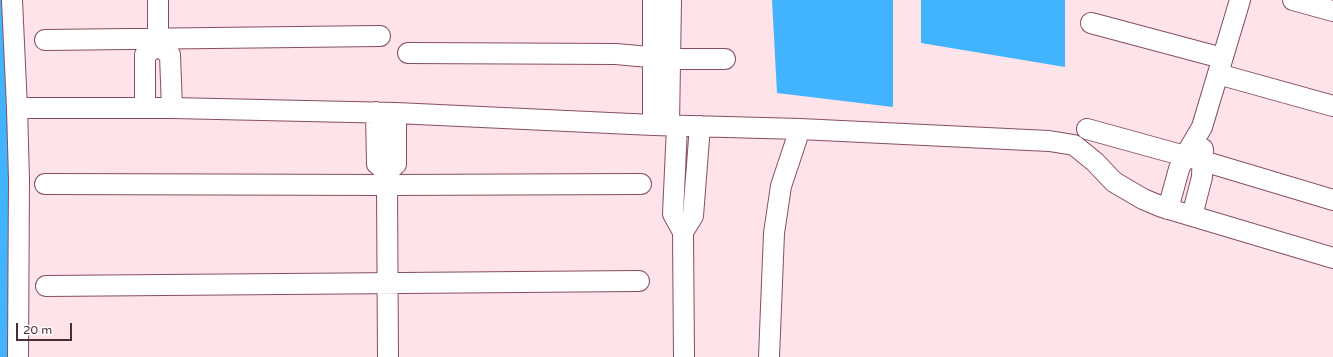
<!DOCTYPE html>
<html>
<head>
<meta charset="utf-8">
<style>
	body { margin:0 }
	#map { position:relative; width:1333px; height:357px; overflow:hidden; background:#fee3e9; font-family:"Varela Round",sans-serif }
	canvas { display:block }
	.scale { position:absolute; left:16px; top:323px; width:56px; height:18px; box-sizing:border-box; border:2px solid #482f35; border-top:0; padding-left:5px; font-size:12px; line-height:14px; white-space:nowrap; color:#482f35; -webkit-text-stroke:3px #fff; paint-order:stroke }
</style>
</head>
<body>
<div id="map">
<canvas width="1333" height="357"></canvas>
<div class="scale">20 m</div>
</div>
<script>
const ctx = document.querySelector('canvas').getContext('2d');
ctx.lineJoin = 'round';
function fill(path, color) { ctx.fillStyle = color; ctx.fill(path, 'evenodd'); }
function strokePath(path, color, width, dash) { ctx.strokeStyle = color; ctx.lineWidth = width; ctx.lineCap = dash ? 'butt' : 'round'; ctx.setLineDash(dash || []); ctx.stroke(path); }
fill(new Path2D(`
	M0,0h7l6,357h-13z
	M772,0h121v107l-116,-14z
	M921,0h144v67l-144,-24z`), '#42b3fe');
const minor = new Path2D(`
	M12,0l5,108 2,71 -1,178
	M1293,0l40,11
	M1091,23l131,35
	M45,40l335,-4
	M158,45l12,10 2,53
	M158,45v-45
	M408,53l208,1 55,5h54
	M1218,74l115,32
	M17,108h155l224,5 257,12 147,4 249,12 25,4 21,17 19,20 29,17 19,8 171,51
	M145,108v-53l13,-10
	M376,112l1,52 10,8v13l1,172
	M653,125v-125
	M669,125l2,-125
	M677,126l-4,88 10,18 10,-16 7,-90
	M1087,129l116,32 130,39
	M387,172l9,-8v-51
	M45,184l342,1 254,-1
	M1168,209l11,-40 6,-13 17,-29 38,-127
	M1192,216l10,-39 1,-28
	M683,232l1,125
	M46,286l593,-5
	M769,357l5,-124 7,-47 19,-57`);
strokePath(minor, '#864f5f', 22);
strokePath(minor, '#fff', 20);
</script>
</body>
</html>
